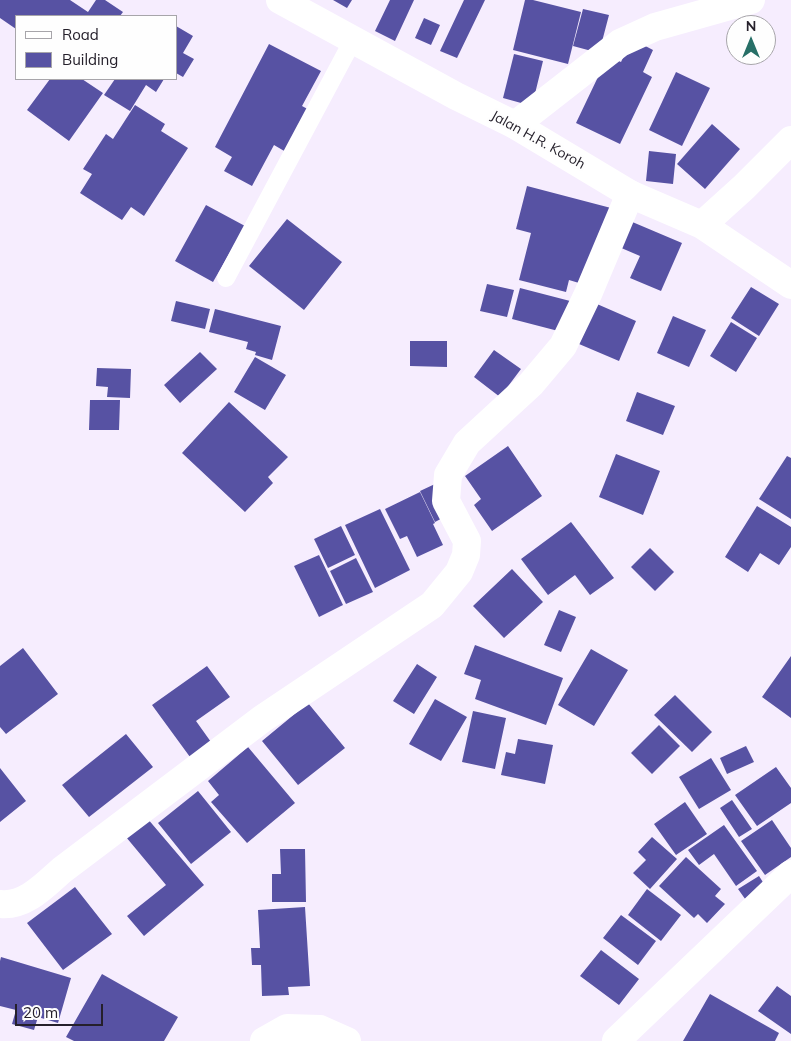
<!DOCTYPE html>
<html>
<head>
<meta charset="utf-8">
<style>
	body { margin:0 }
	#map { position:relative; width:791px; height:1041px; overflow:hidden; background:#f6edfe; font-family:Mulish,sans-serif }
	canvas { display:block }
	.legend { position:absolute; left:15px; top:15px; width:162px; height:65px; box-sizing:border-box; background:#fefefe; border:1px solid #a7a5aa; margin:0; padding:6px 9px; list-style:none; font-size:15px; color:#25202b }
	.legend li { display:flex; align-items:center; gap:10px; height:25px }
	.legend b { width:25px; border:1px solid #a7a5aa }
	.north { position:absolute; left:726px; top:15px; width:50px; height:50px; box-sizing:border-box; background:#fefefe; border:1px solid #a7a5aa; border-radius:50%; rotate:0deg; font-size:14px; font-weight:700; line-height:20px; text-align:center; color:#25202b }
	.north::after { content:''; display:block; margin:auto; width:18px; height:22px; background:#276f67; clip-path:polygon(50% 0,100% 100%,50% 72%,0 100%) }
	.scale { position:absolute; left:15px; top:1004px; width:88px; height:22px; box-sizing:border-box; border:2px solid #25202b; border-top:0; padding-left:6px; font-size:15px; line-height:18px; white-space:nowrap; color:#25202b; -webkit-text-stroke:4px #fefefe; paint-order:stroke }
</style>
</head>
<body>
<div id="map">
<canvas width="791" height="1041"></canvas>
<ul class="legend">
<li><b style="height:6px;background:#fff"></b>Road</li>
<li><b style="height:14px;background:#5752a3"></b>Building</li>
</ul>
<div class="north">N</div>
<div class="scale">20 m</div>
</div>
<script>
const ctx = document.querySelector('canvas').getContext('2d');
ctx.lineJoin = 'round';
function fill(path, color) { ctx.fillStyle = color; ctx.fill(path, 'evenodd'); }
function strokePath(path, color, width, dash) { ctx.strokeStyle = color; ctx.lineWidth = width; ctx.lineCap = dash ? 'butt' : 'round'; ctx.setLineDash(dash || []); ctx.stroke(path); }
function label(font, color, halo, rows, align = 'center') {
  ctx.font = font + ' Mulish,sans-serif'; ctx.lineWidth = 5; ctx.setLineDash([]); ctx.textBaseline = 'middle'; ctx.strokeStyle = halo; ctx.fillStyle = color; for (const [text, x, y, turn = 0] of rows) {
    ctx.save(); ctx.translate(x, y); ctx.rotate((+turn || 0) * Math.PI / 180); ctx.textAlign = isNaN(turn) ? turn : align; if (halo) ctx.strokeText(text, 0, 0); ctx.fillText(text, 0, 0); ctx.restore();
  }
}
fill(new Path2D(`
	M0,0h70l18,12 8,-12h9l18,12 -3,4h-104v13l-16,-11z
	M333,0h19l-5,8z
	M390,0h24l-19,41 -20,-10z
	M464,0h21l-28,58 -17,-7z
	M525,0h8l48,12 -13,52 -55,-14z
	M583,9l26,6 -10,38 -26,-7z
	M424,18l16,7 -9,20 -16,-7z
	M176,26l17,10 -10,17 11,6 -11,18 -7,-4z
	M632,39l21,11 -10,22 9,5 -32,67 -44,-21 32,-67 13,6z
	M269,44l52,27 -19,35 11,6 -22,43 -17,-10 -22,41 -28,-15 8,-14 -17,-10z
	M514,54l29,7 -11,45 -29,-8z
	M676,72l34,16 -28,58 -33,-16z
	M50,79h32l21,14 -34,48 -42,-31z
	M115,79h49l-8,13 -10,-7 -16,26 -26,-16z
	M135,105l30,19 -4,7 27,17 -44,68 -13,-9 -9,13 -42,-27 12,-19 -9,-5 23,-35 7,5z
	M712,124l28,25 -35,40 -28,-25z
	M649,151l27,3 -3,30 -27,-3z
	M527,186l84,22 -22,78 -20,-6 -3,12 -47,-12 12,-47 -15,-4z
	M206,205l39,21 -32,56 -38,-21z
	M287,219l55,43 -38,48 -55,-44z
	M630,221l52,22 -21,48 -31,-13 10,-22 -21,-9z
	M487,284l27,6 -7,27 -27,-6z
	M751,287l28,17 -20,32 -28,-18z
	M520,288l54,14 -8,31 -54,-14z
	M176,301l34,8 -5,20 -34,-8z
	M597,304l39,17 -17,40 -40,-17z
	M215,309l66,17 -9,34 -17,-5 1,-3 -10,-3 2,-7 -39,-10z
	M673,316l33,14 -17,37 -32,-14z
	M731,322l26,16 -21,34 -26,-16z
	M410,341h37v26l-37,-1z
	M494,350l27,19 -21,28 -26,-20z
	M200,352l17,17 -37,34 -16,-18z
	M255,357l31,18 -21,35 -31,-18z
	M97,368l34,1 -1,29 -23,-1 1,-10 -12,-1z
	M637,392l38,14 -12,29 -37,-14z
	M90,400h30l-1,30h-30z
	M229,402l59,55 -20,20 5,6 -28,29 -63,-59z
	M508,446l34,50 -50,35 -18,-26 7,-6 -16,-23z
	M616,454l44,17 -17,44 -44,-18z
	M787,456l4,2v61l-32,-20z
	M435,484l15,30 -15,8 -15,-31z
	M420,492l15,31 -2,1 10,21 -26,12 -10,-21 -7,3 -15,-30z
	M757,506l34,21v20l-12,18 -19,-12 -12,19 -23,-15z
	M380,509l30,61 -35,18 -30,-63z
	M571,522l43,56 -24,17 -15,-20 -27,20 -27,-36z
	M341,526l14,29 -27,13 -14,-29z
	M650,548l24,24 -19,19 -24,-24z
	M319,555l24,50 -24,12 -25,-51z
	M356,558l17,34 -27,12 -16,-33z
	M512,569l31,33 -39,36 -31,-32z
	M559,610l17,7 -15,35 -17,-7z
	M475,645l88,33 -17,47 -71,-26 6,-19 -17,-6z
	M23,648l35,46 -52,40 -6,-7v-61z
	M591,649l37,21 -34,56 -36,-21z
	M791,656v62l-29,-21z
	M417,664l20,13 -23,37 -21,-13z
	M207,666l23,31 -34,24 15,21 -21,15 -38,-52z
	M675,695l37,37 -20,20 -38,-37z
	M435,699l32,18 -26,44 -32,-17z
	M308,703l37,45 -47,37 -36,-44z
	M473,711l33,7 -11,51 -33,-7z
	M659,725l21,21 -28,28 -21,-21z
	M126,734l27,33 -64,50 -27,-32z
	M518,739l35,6 -8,39 -44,-9 5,-23 9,2z
	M746,746l8,16 -27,12 -7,-16z
	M248,747l47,56 -48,40 -36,-41 8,-7 -11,-14z
	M711,758l20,32 -32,19 -20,-32z
	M776,767l15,21v15l-34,23 -22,-31z
	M0,768l26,33 -26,21z
	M198,791l33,41 -40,32 -33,-41z
	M732,800l20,29 -13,8 -19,-29z
	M685,802l22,32 -31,21 -22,-31z
	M147,818l57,67 -60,51 -17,-20 39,-31 -40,-48z
	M772,820l19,28v9l-26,18 -24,-34z
	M724,825l33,46 -21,15 -22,-32 -15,11 -11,-15z
	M652,837l25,22 -27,30 -17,-16 13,-13 -8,-8z
	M280,849h25l1,53h-34v-28h9z
	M686,857l35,32 -6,7 10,8 -18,19 -9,-9 -4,4 -35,-32z
	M759,876l9,14 -20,13 -10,-14z
	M75,887l37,47 -49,36 -36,-47z
	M647,889l34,26 -20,26 -33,-26z
	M305,907l5,79 -22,1 1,8 -27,1 -1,-31h-9l-1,-17h9l-2,-38z
	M621,915l35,26 -18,24 -35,-27z
	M601,950l38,29 -20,26 -39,-29z
	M1,957l70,21 -13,45 -20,-6 -4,13 -22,-6 4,-14 -16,-4v-45z
	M102,974l76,43 -14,24h-90l-8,-4z
	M777,986l14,10v38l-33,-23z
	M710,994l69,39 -4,8h-92z`), '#5752a3');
strokePath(new Path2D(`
	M226,278l127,-238`), '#fff', 18);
strokePath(new Path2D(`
	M515,125l105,-82 35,-16 96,-27
	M0,904c25,3 45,-19 62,-34l200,-151 170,-114 27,-33 7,-17 1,-14 -21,-40 2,-26 19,-32 64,-59 32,-38 25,-52 42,-100
	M264,1041l23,-13 33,1 27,12
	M616,1041l175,-167`), '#fff', 28);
strokePath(new Path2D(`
	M280,0l176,96 59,29 115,69 72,31 89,60
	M702,225l42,-38 47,-47`), '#fff', 28);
label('14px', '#25202b', '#fefefe', [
	["Jalan H.R. Koroh",538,140,29]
]);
</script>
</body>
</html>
